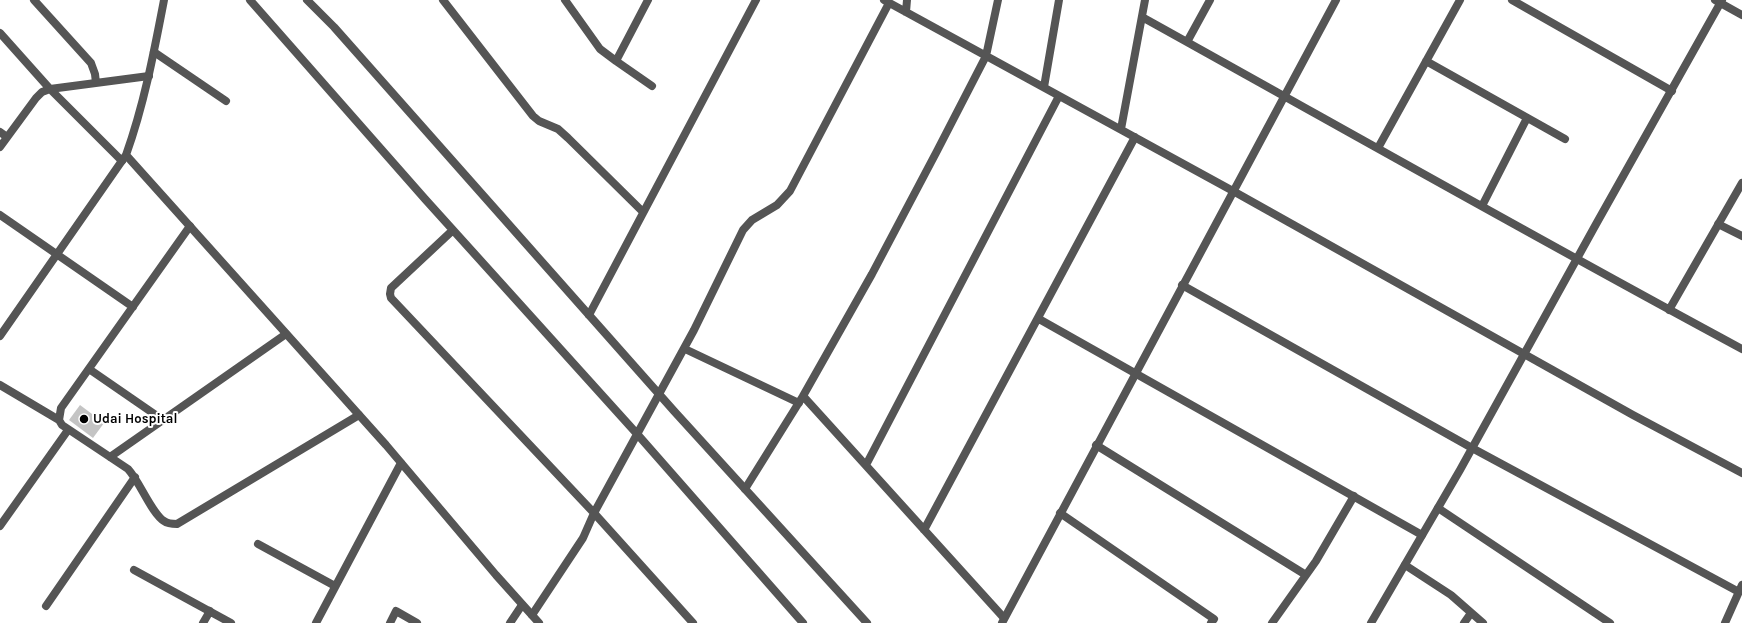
<!DOCTYPE html>
<html>
<head>
<meta charset="utf-8">
<style>
	body { margin:0 }
	canvas { display:block; background:#fff }
</style>
</head>
<body>
<canvas width="1742" height="623"></canvas>
<script>
const ctx = document.querySelector('canvas').getContext('2d');
ctx.lineJoin = 'round';
function fill(path, color) { ctx.fillStyle = color; ctx.fill(path, 'evenodd'); }
function strokePath(path, color, width, dash) { ctx.strokeStyle = color; ctx.lineWidth = width; ctx.lineCap = dash ? 'butt' : 'round'; ctx.setLineDash(dash || []); ctx.stroke(path); }
function label(font, color, halo, rows, align = 'center') {
  ctx.font = font + ' Karla,sans-serif'; ctx.lineWidth = 4; ctx.setLineDash([]); ctx.textBaseline = 'middle'; ctx.strokeStyle = halo; ctx.fillStyle = color; for (const [text, x, y, turn = 0] of rows) {
    ctx.save(); ctx.translate(x, y); ctx.rotate((+turn || 0) * Math.PI / 180); ctx.textAlign = isNaN(turn) ? turn : align; if (halo) ctx.strokeText(text, 0, 0); ctx.fillText(text, 0, 0); ctx.restore();
  }
}
fill(new Path2D(`
	M80,405l24,18 -11,15 -24,-18z`), '#c4c4c4');
strokePath(new Path2D(`
	M34,0l57,63 4,11 1,9
	M250,0l175,199 213,236 165,188
	M443,0l90,116 6,5 19,8 10,9 75,74
	M565,0l35,49 16,12 32,-61
	M884,0l349,191 400,224 109,58
	M1512,0l160,91
	M1715,0l27,15
	M906,12l1,-12
	M1142,17c200,111 399,224 600,332
	M0,33l50,56 72,72
	M1187,42l23,-42
	M154,52l72,49
	M616,61l36,25
	M1426,61l139,78
	M1044,87l15,-87
	M1121,129l24,-129
	M0,132l7,5
	M0,147l36,-49 6,-6 8,-3 99,-13
	M1378,148l82,-148
	M1482,206l45,-88
	M0,215l133,92
	M1718,224l24,12
	M190,226l-129,182 -2,12 3,5 66,44c12,13 24,45 36,52 4,3 8,3 13,3l182,-109
	M453,230l-62,58 -1,6 1,4 203,215 99,110
	M1182,285l290,163 267,144
	M1669,310l73,-127
	M589,315l167,-315
	M1039,319l383,216
	M685,349l114,54
	M89,369l74,51
	M0,385l59,35
	M803,396l201,222
	M1096,445l210,130
	M110,457l176,-123
	M866,465l193,-369
	M745,489l58,-93 69,-122 65,-123 49,-95 12,-56
	M1438,508l172,115
	M1060,513l154,106 -3,4
	M0,526l68,-96
	M924,530l211,-393
	M258,544l77,42
	M1405,565l46,30 32,28
	M134,570l97,53
	M46,606l89,-129
	M532,615l51,-77 11,-25 100,-183 49,-100 9,-10 25,-15 13,-14 99,-188
	M203,623l7,-12
	M316,623l85,-160
	M390,623l6,-12 21,12
	M510,623l12,-18
	M1272,623l44,-62 38,-65
	M1464,623l7,-10
	M1725,623l17,-38`), '#555', 8);
strokePath(new Path2D(`
	M307,0l27,27 340,384 193,212
	M126,155l260,290 110,130 43,48
	M0,336l126,-181c18,-50 28,-103 38,-155
	M1002,623l334,-623
	M1371,623l89,-153 135,-244 127,-226`), '#555', 8);
for (const [x, y, r, color] of [
	[84,419,5,"#000"]
]) { const dot = new Path2D(); dot.arc(x, y, r, 0, 2 * Math.PI); ctx.fillStyle = color; ctx.fill(dot); strokePath(dot, '#fff', 1.5); }
label('bold 13px', '#000', '#fff', [
	["Udai Hospital",93,419]
], 'left');
</script>
</body>
</html>
